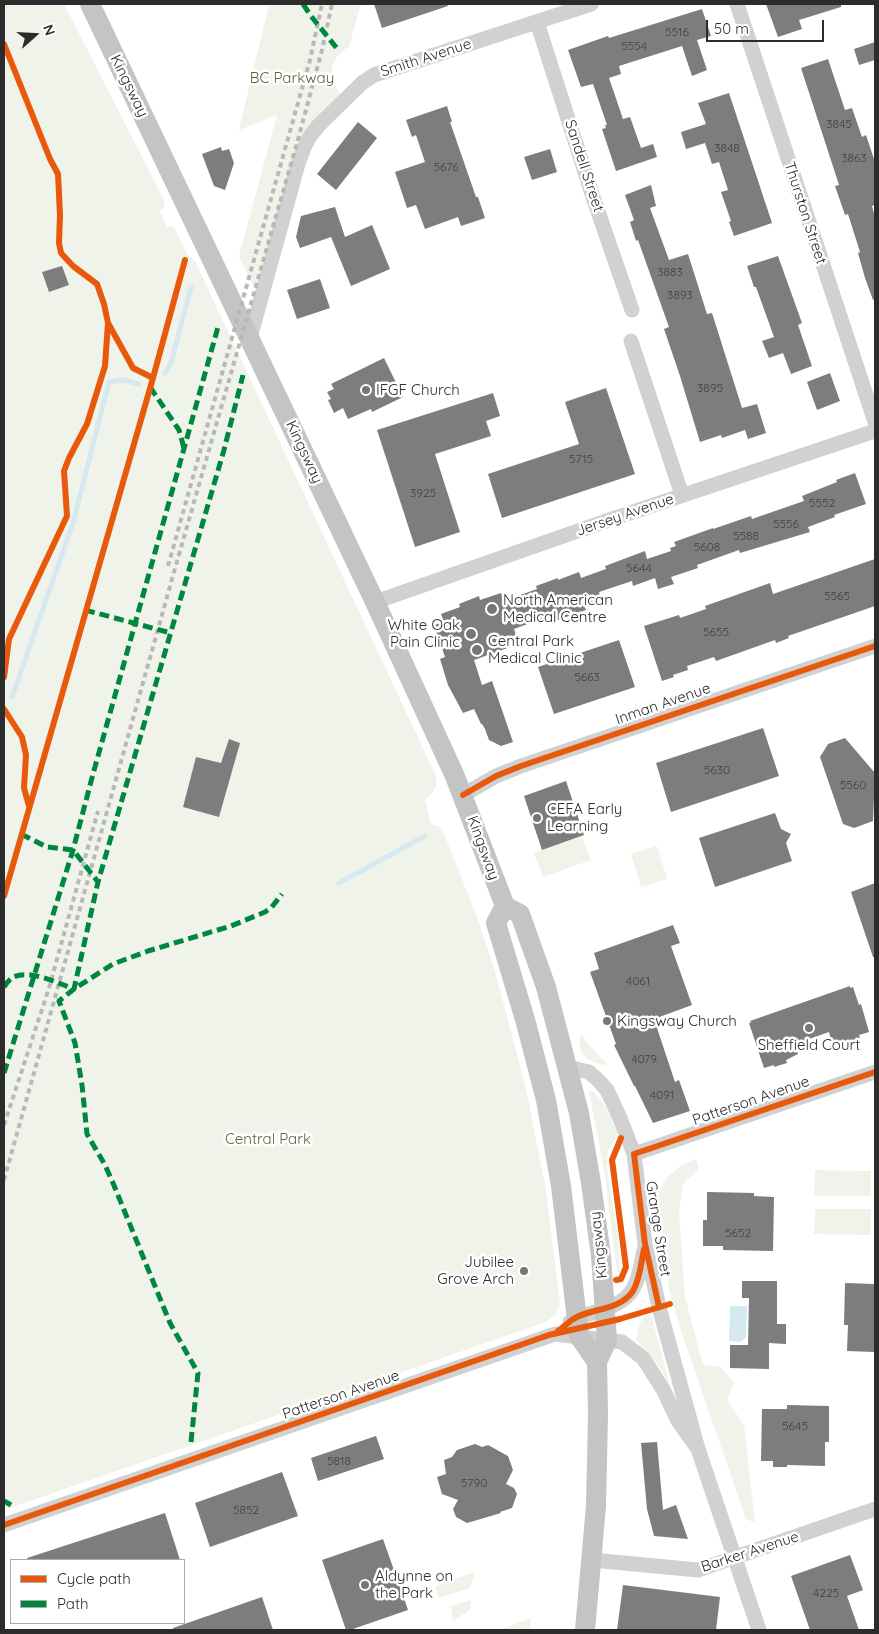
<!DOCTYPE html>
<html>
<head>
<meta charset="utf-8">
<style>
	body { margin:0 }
	#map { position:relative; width:879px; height:1634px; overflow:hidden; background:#fff; font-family:Quicksand,sans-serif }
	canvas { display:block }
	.frame { position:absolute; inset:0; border:5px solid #2c2c2c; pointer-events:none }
	.legend { position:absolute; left:10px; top:1559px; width:175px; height:65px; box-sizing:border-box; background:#fff; border:1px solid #ababab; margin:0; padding:6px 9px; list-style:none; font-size:15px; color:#2c2c2c }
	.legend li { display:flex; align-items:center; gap:10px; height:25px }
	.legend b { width:25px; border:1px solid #ababab }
	.north { position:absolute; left:10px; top:10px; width:50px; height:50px; -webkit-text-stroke:4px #fff; paint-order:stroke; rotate:71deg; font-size:14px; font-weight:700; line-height:20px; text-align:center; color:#2c2c2c }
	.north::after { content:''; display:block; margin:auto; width:18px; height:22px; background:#2c2c2c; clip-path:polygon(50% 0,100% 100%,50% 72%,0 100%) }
	.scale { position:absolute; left:706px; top:20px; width:118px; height:22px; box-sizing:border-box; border:2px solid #2c2c2c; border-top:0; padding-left:6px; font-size:15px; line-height:18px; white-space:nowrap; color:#2c2c2c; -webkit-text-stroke:4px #fff; paint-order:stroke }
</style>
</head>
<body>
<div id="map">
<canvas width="879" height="1634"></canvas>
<div class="frame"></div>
<ul class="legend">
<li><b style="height:6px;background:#e8590c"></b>Cycle path</li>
<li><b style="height:6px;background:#00873e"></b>Path</li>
</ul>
<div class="north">N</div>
<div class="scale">50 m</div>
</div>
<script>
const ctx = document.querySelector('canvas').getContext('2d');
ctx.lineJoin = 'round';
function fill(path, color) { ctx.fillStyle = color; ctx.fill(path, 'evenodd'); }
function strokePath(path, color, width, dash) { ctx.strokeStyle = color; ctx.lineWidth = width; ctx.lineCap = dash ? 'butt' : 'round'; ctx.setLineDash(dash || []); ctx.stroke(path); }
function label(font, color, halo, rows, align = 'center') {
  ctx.font = font + ' Quicksand,sans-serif'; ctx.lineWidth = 5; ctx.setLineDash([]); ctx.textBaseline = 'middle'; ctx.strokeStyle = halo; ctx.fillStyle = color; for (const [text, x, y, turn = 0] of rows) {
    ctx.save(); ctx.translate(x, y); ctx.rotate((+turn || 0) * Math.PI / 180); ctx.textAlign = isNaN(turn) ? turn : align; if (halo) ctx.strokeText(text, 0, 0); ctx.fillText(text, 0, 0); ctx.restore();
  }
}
fill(new Path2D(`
	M4,4h60l99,194 2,8 -5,6 7,15 4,-1 4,3 12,25 8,7 241,515c2,11 -2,17 -11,24l6,24 9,3 3,4 35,89 17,52 31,116 20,103 14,113 -4,10 -10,8 -542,188z
	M269,4h92l-12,43c-13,7 -20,19 -16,33 2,6 6,10 7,15l-13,14 -72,181 -16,-34 38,-141 -38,15z
	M582,836l9,24 -48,17 -9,-24z
	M657,846l10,33 -26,8 -10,-33z
	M581,1034l7,10 19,20 -1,1c-18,-2 -31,-12 -25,-31z
	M591,1090c14,11 22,31 28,47l-3,1 -8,13 -1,16 11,70 2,35h-3l-13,-102 -15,-79z
	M696,1159l3,10 -16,15 -4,28 6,85 18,68 18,2 13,16 -7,17 17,25 11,98 -9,-4 -66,-191 -11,-39 -11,-93 8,-18 13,-11z
	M815,1170l56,1v25h-57z
	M815,1209h56v26l-57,-1z
	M651,1314l18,68 -1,1c-8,-17 -18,-30 -32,-43 3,-11 2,-23 15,-26z
	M475,1572l-5,16 -31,10 -4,-12z
	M471,1600l-1,10 -17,11 -2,-15z
	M531,1618l-1,12h-29l1,-1z`), '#f0f3ea');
fill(new Path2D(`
	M730,1306h17l-1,31 -5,5 -12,-1z`), '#d6e9f1');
strokePath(new Path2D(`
	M165,373l6,-10 20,-76
	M12,697l61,-174 36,-141 15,-2 15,4
	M339,883l86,-47`), '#d6e9f1', 5);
fill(new Path2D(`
	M374,4h73l1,2 -66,22z
	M766,4h75v3l-42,13 3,9 -24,8z
	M702,9l9,27 -14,4 10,30 -15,6 -10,-30 -63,20 2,8 -12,4 14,41 7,-2 11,31 12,-4 4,13 -41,14 -14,-42 4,-1 -1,-3h2l-14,-41 -12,3 -13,-37 40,-14 1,2z
	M875,42v18l-16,5 -5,-16z
	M828,59l17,51 7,-2 10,29 4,-2 9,27v43l-3,1 3,11v82l-2,1 -8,-22 -7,-25 2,-1 -12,-38 -3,1 -10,-29 4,-1 -38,-117z
	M729,93l43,130 -38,13 -5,-14 2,-1 -10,-29 7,-2 -9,-28 -7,2 -7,-21 -19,6 -5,-17 25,-8 -8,-21z
	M447,106l5,16h-2l26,75h2l7,21 -24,8 -3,-9 -33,12 -9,-24 -9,3 -12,-36 30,-10 -9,-27 -4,2 -6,-17z
	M358,122l19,16 -41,52 -19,-16z
	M221,147l1,4 7,-2 5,14 -9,27 -11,-4 -12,-32z
	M550,149l7,23 -25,8 -8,-23z
	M651,185l5,21 -6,2 19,52 19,-6 19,60 5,-1 30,95 15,-4 9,29 -18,6 -3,-9 -23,8 -1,-3 -21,7 -20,-66 -16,-47 5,-2 -31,-87 -2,1 -6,-19 4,-2 -9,-25z
	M335,207l10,30 27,-12 18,44 -39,17 -20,-49 -31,11 -4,-11 5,-21z
	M778,256l24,67 -4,2 14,41 -21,8 -8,-21 -14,5 -7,-17 12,-4 -18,-50h-2l-7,-21z
	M62,266l7,19 -20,7 -7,-20z
	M320,279l10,29 -33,11 -10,-29z
	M384,358l19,39 -31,15 -1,-3 -23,10 -5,-11 -9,5 -6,-13 3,-1 -4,-7 7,-3 -3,-5z
	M830,373l10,28 -23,9 -10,-28z
	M606,388l29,86 -133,44 -14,-44 91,-30 -14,-42z
	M493,393l7,23 -14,5 5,15 -56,18 25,78 -45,15 -38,-117z
	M855,473l11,31 -32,11 1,2 -27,10 2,5 -70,21 -1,-3 -42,15 1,3 -27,9 3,7 -16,5 -3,-11 -22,8 -1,-5 -33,11 2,7 -17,6 2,5 -37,13 -2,-6 -33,12 5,15 -45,16 8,25 10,-4 21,61 -12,4 -12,-6 -4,-11 -3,-5h-1l-7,-15 -11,4 -15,-28 -8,-26 5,-2 -11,-32 10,-3 -3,-8 19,-7 -1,-3 20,-8 1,4 21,-7 3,8 33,-12 -1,-3 22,-8v2l21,-8 2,6 25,-9 -1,-3 40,-15 2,8 24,-8 -1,-3 6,-2 -2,-4 39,-14v1l38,-13 1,3 52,-18 -2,-5 35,-14 -1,-2z
	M875,559v47l-87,30 1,2 -13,5 -1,-3 -59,21 -2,-4 -27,9 1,4 -15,5 1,2 -12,4 -18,-55 35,-11 1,3 26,-9 -1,-3 65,-23 3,11z
	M619,640l16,47 -81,27 -16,-47z
	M763,728l16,48 -108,36 -15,-49z
	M845,738l30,35 -2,48 -19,7 -11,-4 -23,-67 8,-13z
	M229,739l11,4 -21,74 -36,-10 13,-50 25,6z
	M566,781l18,54 -42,15 -18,-54z
	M775,813l6,16 10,5 -5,9 6,18 -77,26 -16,-49z
	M875,883v74h-2l-22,-65z
	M673,925l7,18 -9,3 21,59 -38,14 21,63 4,-2 11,31 -37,12 -18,-37h-1l-20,-41 2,-1 -26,-72 9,-3 -5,-16z
	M850,986v2l3,-1 6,18 2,-1 8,28 -10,3 1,3 -14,5v-2l-8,2 -1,-2 -5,2 -3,-11 -34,12 3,10 -12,6 1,3 -13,4v-2l-10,3 -15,-45h2l-1,-2z
	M707,1192l47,1v3l20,1 -1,54 -50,-1v-4h-20v-26h4z
	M742,1281h35v43h9v20l-17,-1v26l-39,-1v-23h18l1,-47h-7z
	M845,1283l30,1v68l-28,-1 1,-26h-4z
	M787,1405l42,1v36h-4v24l-38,-1v2h-14v-6h-12l1,-52h25z
	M376,1436l8,23 -66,22 -7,-23z
	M657,1442l6,68 13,-5 12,34 -34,-3 -7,-27 -6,-66z
	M475,1444l7,3 6,-2 20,11 5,14 -7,14 8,4 3,6 -5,14 -12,4 1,1 -34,10 -11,-6 -3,-8 5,-9 -16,-6 -5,-17 9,-3 -2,-14 8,-3 5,-7z
	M282,1472l16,44 -88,31 -15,-44z
	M165,1513l15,47h-152l-1,-2z
	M383,1539l25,71 -58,20h-4l-24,-70z
	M850,1555l13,35 -16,6 12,34h-49l-19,-54z
	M623,1585l97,12 -4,33h-99z
	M262,1597l11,33h-100v-2z`), '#7d7d7d');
strokePath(new Path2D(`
	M737,4l138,418
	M537,22l56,175 39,113
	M250,338l48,-174 7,-19 6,-10 8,-10 43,-42 12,-8 217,-71
	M631,341l51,154
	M375,602l237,-83 263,-88
	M463,795l33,-19 25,-10 354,-120
	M567,1067l22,5 10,9 8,9 13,28 14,36 11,90 14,63 39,142 61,181
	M634,1154l241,-82
	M570,1322c9,-6 18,-8 29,-11 37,-11 38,-27 45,-61
	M4,1525l551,-191 67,8 21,16 21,33 14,30 20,28
	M592,1560l106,10 177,-61`), '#d1d1d1', 15);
strokePath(new Path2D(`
	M90,4l285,598 79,172 51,132 15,8 26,73 33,126 12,70 10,73 6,84 -10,22 1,54 -2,90 -11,124
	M505,906l-9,17 30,100 20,77 15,86 18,150 18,26`), '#c4c4c4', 20);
strokePath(new Path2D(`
	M168,566l142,-506 12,-56
	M4,1125l45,-137 49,-177
	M4,1180l168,-601 127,-443 23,-86 10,-46`), '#b8b8b8', 4, [5, 4]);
strokePath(new Path2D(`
	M303,4l8,12 28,35
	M150,387l29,43 5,18
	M85,610l86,23
	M21,834l26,13 26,3 25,32
	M4,987c2,-3 5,-7 8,-9 15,-10 46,5 62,11l24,-107 126,-432 19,-75
	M4,1073l69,-223 20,-76 125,-447
	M191,1442l7,-69 -28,-50 -57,-140 -8,-18 -18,-31 -5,-49 -7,-42 -16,-42 15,-12 39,-25 35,-13 83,-25 34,-14 6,-4 11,-14
	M4,1501l7,4`), '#00873e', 5, [10, 5]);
strokePath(new Path2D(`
	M4,44l46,115 8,15 2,41 -1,28 2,10 12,13 24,18 7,20 4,19 -3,43 -18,58 -18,34 -5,13 3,45 -58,123 -5,38
	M108,323l25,45 20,10
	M4,709l18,28 4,18 -2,33 5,18
	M463,795l33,-19 25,-10 354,-120
	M4,896l149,-518 32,-118
	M616,1280l5,-1 5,-12 -14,-107 9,-22
	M659,1307l-14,-63 -11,-90 241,-82
	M558,1331c6,-4 12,-11 19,-14 18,-9 43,-7 56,-26 7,-12 8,-28 11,-42
	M4,1525l545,-190 71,-16 50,-15`), '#e8590c', 6);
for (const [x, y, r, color] of [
	[366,390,5,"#767676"],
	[492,609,6,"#767676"],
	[471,634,6,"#767676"],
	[477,650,6,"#767676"],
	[537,818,5,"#767676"],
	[607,1021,5,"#767676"],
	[809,1028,5,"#767676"],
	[524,1271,5,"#767676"],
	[365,1585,5,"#767676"]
]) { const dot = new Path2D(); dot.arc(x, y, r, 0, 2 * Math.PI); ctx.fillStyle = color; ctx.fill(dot); strokePath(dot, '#fff', 2); }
label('12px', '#404040', null, [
	["5516",677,32],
	["5554",634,46],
	["3845",839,124],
	["3848",727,148],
	["3863",854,158],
	["5676",446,167],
	["3883",670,272],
	["3893",680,295],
	["3895",710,388],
	["5715",581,459],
	["3925",423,493],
	["5552",822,503],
	["5556",786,524],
	["5588",746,536],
	["5608",707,547],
	["5644",639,568],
	["5565",837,596],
	["5655",716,632],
	["5663",587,677],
	["5630",717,770],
	["5560",853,785],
	["4061",638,981],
	["4079",644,1059],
	["4091",662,1095],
	["5652",738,1233],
	["5645",795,1426],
	["5818",339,1461],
	["5790",474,1483],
	["5852",246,1510],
	["4225",826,1593]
]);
label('15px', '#2c2c2c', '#fff', [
	["Smith Avenue",426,58,-18],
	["Kingsway",129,86,64],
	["Sandell Street",584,166,72],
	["Thurston Street",805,213,72],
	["Kingsway",304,452,65],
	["Jersey Avenue",625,515,-19],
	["Inman Avenue",663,704,-19],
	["Kingsway",483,848,70],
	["Patterson Avenue",751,1101,-19],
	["Grange Street",658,1229,81],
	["Kingsway",599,1245,-96],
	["Patterson Avenue",341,1395,-19],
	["Barker Avenue",750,1552,-18]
]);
label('15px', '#536839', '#fff', [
	["BC Parkway",292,78],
	["Central Park",268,1139]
]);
label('15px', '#2c2c2c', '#fff', [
	["IFGF Church",376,390],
	["North American",503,600],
	["Medical Centre",503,617],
	["White Oak",460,625,"right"],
	["Pain Clinic",460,642,"right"],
	["Central Park",488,641],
	["Medical Clinic",488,658],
	["CEFA Early",547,809],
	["Learning",547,826],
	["Kingsway Church",617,1021],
	["Sheffield Court",809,1045,"center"],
	["Jubilee",514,1262,"right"],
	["Grove Arch",514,1279,"right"],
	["Aldynne on",375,1576],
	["the Park",375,1593]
], 'left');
</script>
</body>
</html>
